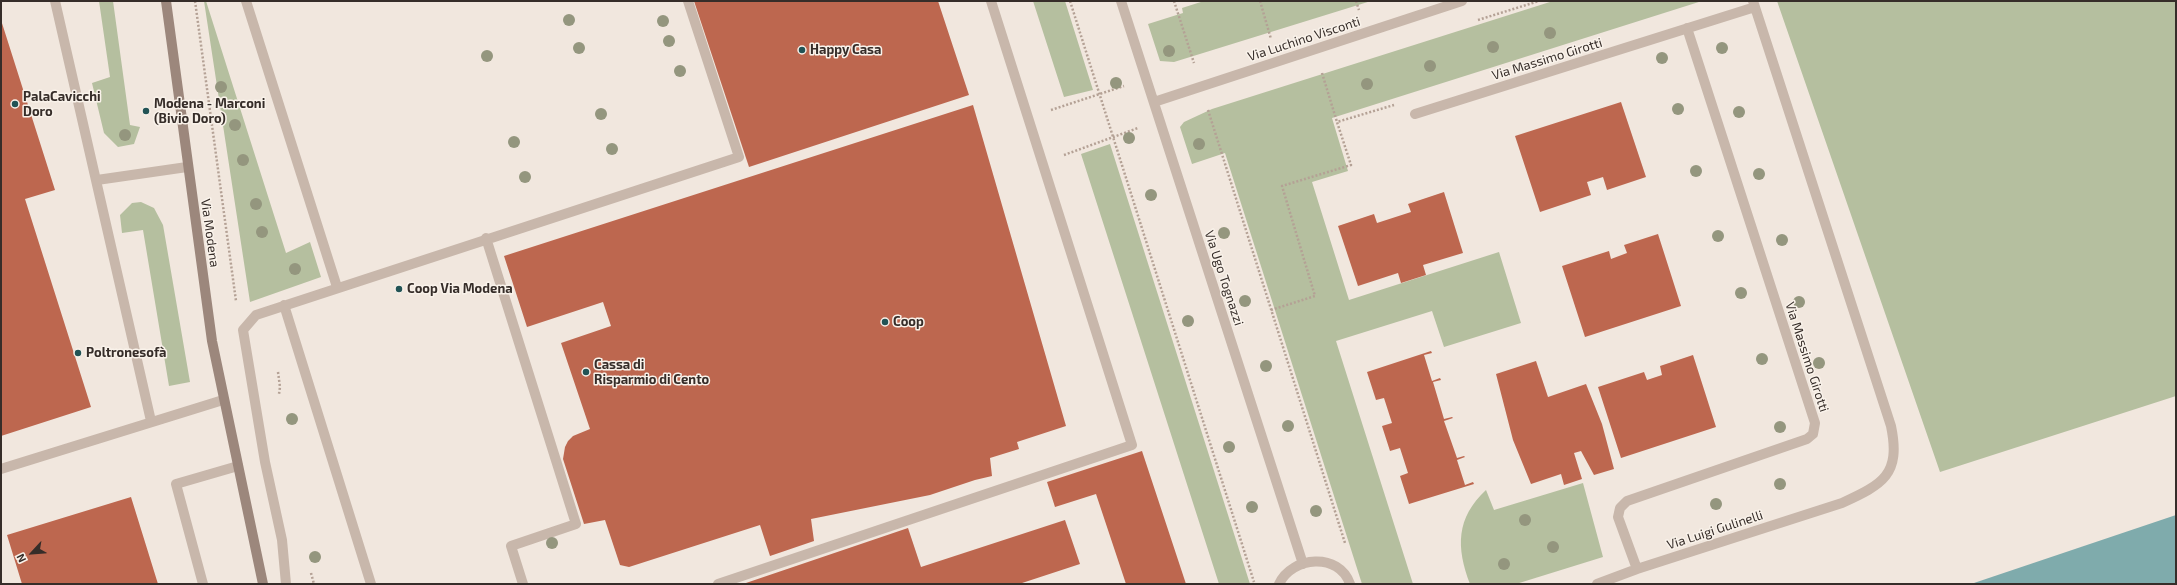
<!DOCTYPE html>
<html>
<head>
<meta charset="utf-8">
<style>
	body { margin:0 }
	#map { position:relative; width:2177px; height:585px; overflow:hidden; background:#f1e7de; font-family:"Exo 2",sans-serif }
	canvas { display:block }
	.frame { position:absolute; inset:0; border:2px solid #362d29; pointer-events:none }
	.north { position:absolute; left:12px; top:533px; width:40px; height:40px; -webkit-text-stroke:3px #f9f2ea; paint-order:stroke; rotate:244deg; font-size:11px; font-weight:700; line-height:16px; text-align:center; color:#362d29 }
	.north::after { content:''; display:block; margin:auto; width:14px; height:18px; background:#362d29; clip-path:polygon(50% 0,100% 100%,50% 72%,0 100%) }
</style>
</head>
<body>
<div id="map">
<canvas width="2177" height="585"></canvas>
<div class="frame"></div>
<div class="north">N</div>
</div>
<script>
const ctx = document.querySelector('canvas').getContext('2d');
ctx.lineJoin = 'round';
function fill(path, color) { ctx.fillStyle = color; ctx.fill(path, 'evenodd'); }
function strokePath(path, color, width, dash) { ctx.strokeStyle = color; ctx.lineWidth = width; ctx.lineCap = dash ? 'butt' : 'round'; ctx.setLineDash(dash || []); ctx.stroke(path); }
function label(font, color, halo, rows, align = 'center') {
  ctx.font = font + ' "Exo 2",sans-serif'; ctx.lineWidth = 3; ctx.setLineDash([]); ctx.textBaseline = 'middle'; ctx.strokeStyle = halo; ctx.fillStyle = color; for (const [text, x, y, turn = 0] of rows) {
    ctx.save(); ctx.translate(x, y); ctx.rotate((+turn || 0) * Math.PI / 180); ctx.textAlign = isNaN(turn) ? turn : align; if (halo) ctx.strokeText(text, 0, 0); ctx.fillText(text, 0, 0); ctx.restore();
  }
}
fill(new Path2D(`
	M99,1h14l17,124 10,2 -6,17 -16,3 -14,-14 -12,-50 18,-6z
	M204,1h2l80,252 24,-11 11,35 -71,25z
	M1033,1h32l28,89 -29,7z
	M1204,1h167l-197,61 -14,-1 -12,-37 35,-11 -1,-5z
	M1553,1h149l-370,117 16,53 -36,11 37,118 150,-48 22,71 -77,24 -12,-36 -96,30 77,243h-51l-137,-431 -33,11 -12,-37 4,-5 28,-13z
	M1777,1h399v395l-236,76z
	M1110,144l140,440h-31l-138,-430z
	M141,202l13,6 9,17 27,157 -21,4 -26,-156 -21,3 -2,-18 12,-12z
	M1583,483l20,74 -87,27h-46c-14,-37 -14,-66 16,-94l8,20z`), '#b5bf9f');
fill(new Path2D(`
	M2176,515v69h-205z`), '#7fabac');
fill(new Path2D(`
	M694,1h244l31,94 -220,72z
	M1,20l54,170 -30,9 66,208 -90,29z
	M1621,102l25,75 -39,13 -4,-13 -16,5 4,13 -51,17 -25,-76z
	M973,105l93,321 -49,16 2,7 -29,9 2,18 -17,4 -45,15 -119,24 3,22 -44,15 -10,-31 -131,42 -9,-2 -15,-45 -21,4 -21,-65 2,-12 3,-6 5,-5 17,-7 -29,-86 50,-17 -8,-24 -76,25 -23,-71z
	M1444,192l19,61 -40,12 3,10 -25,8 -3,-10 -40,13 -20,-60 36,-12 3,9 34,-11 -3,-8z
	M1658,234l23,72 -96,31 -23,-71 47,-15 2,8 16,-6 -3,-8z
	M1431,351l1,2 -8,2 8,26 8,-3 1,2 -8,2 11,37 8,-2 1,1 -9,3 13,37 7,-2 1,1 -8,3 8,25 8,-3 1,2 -65,20 -9,-28 8,-3 -8,-25 -10,3 -8,-25 10,-3 -8,-25 -8,2 -9,-28z
	M1693,355l23,72 -95,31 -23,-71 46,-15 3,8 15,-5 -2,-9z
	M1536,361l12,36 38,-13 16,40 12,45 -20,6 -13,-24 -7,2 8,26 -18,6 -3,-11 -30,10 -18,-44 -17,-66z
	M1142,451l44,133h-60l-30,-90 -41,13 -8,-25z
	M131,497l27,87h-136l-15,-49z
	M1065,520l15,44 -61,20h-276l165,-56 13,39z`), '#bd674f');
strokePath(new Path2D(`
	M195,1l41,300
	M1070,1l184,581
	M1174,1l20,62
	M1260,1l11,38
	M1356,1l3,9
	M1478,20l61,-19
	M1322,73l15,49
	M1051,110l73,-24
	M1208,110l137,433
	M1064,155l74,-27
	M1271,310l44,-14 -33,-110 69,-21 -14,-43 57,-17
	M278,372l2,15 -1,7
	M311,573l3,11`), '#b4a195', 2.5, [2, 2]);
strokePath(new Path2D(`
	M55,1l96,420
	M246,1l91,286
	M97,180l90,-13
	M486,238l90,286 -65,22 12,38
	M284,305l87,279
	M1,469l222,-69
	M203,584l-27,-100 62,-18
	M286,584l-4,-44 -17,-78 -22,-132 13,-15 483,-158 -51,-156
	M718,584l414,-139 -141,-444`), '#c8b7ab', 10);
strokePath(new Path2D(`
	M1121,1l182,563
	M1154,102l308,-101
	M1415,114l340,-107
	M1637,569l-19,-52 2,-9 7,-7 180,-62 6,-5 2,-11 -128,-395
	M1279,584c13,-28 60,-32 71,0
	M1597,584l40,-15 205,-66c41,-19 59,-28 49,-77l-138,-425`), '#c8b7ab', 10);
strokePath(new Path2D(`
	M166,1l46,340 51,243`), '#9c877c', 10);
ctx.fillStyle = '#94967e';
for (const [x, y] of [
	[569,20],
	[663,21],
	[1550,33],
	[669,41],
	[1493,47],
	[579,48],
	[1722,48],
	[1169,51],
	[487,56],
	[1662,58],
	[1430,66],
	[680,71],
	[1116,83],
	[1367,84],
	[221,87],
	[1678,109],
	[1739,112],
	[601,114],
	[235,125],
	[125,135],
	[1129,138],
	[514,142],
	[1199,144],
	[612,149],
	[243,160],
	[1696,171],
	[1759,174],
	[525,177],
	[1151,195],
	[256,204],
	[262,232],
	[1224,233],
	[1718,236],
	[1782,240],
	[295,269],
	[1741,293],
	[1245,301],
	[1799,302],
	[1188,321],
	[1762,359],
	[1819,363],
	[1266,366],
	[292,419],
	[1288,426],
	[1780,427],
	[1229,447],
	[1780,484],
	[1716,504],
	[1252,507],
	[1316,511],
	[1525,520],
	[552,543],
	[1553,547],
	[315,557],
	[1504,564]
]) { ctx.beginPath(); ctx.arc(x, y, 6, 0, 2 * Math.PI); ctx.fill(); }
for (const [x, y, r, color] of [
	[802,50,4,"#225355"],
	[15,104,4,"#225355"],
	[146,111,4,"#225355"],
	[399,289,4,"#225355"],
	[885,322,4,"#225355"],
	[78,353,4,"#225355"],
	[586,372,4,"#225355"]
]) { const dot = new Path2D(); dot.arc(x, y, r, 0, 2 * Math.PI); ctx.fillStyle = color; ctx.fill(dot); strokePath(dot, '#f9f2ea', 1.5); }
label('13px', '#362d29', '#f9f2ea', [
	["Via Luchino Visconti",1304,39,-18],
	["Via Massimo Girotti",1547,59,-17],
	["Via Modena",210,233,82],
	["Via Ugo Tognazzi",1224,278,72],
	["Via Massimo Girotti",1807,357,72],
	["Via Luigi Gulinelli",1715,530,-18]
]);
label('bold 13px', '#362d29', '#f9f2ea', [
	["Happy Casa",810,50],
	["PalaCavicchi",23,97],
	["Doro",23,112],
	["Modena - Marconi",154,104],
	["(Bivio Doro)",154,119],
	["Coop Via Modena",407,289],
	["Coop",893,322],
	["Poltronesofà",86,353],
	["Cassa di",594,365],
	["Risparmio di Cento",594,380]
], 'left');
</script>
</body>
</html>
